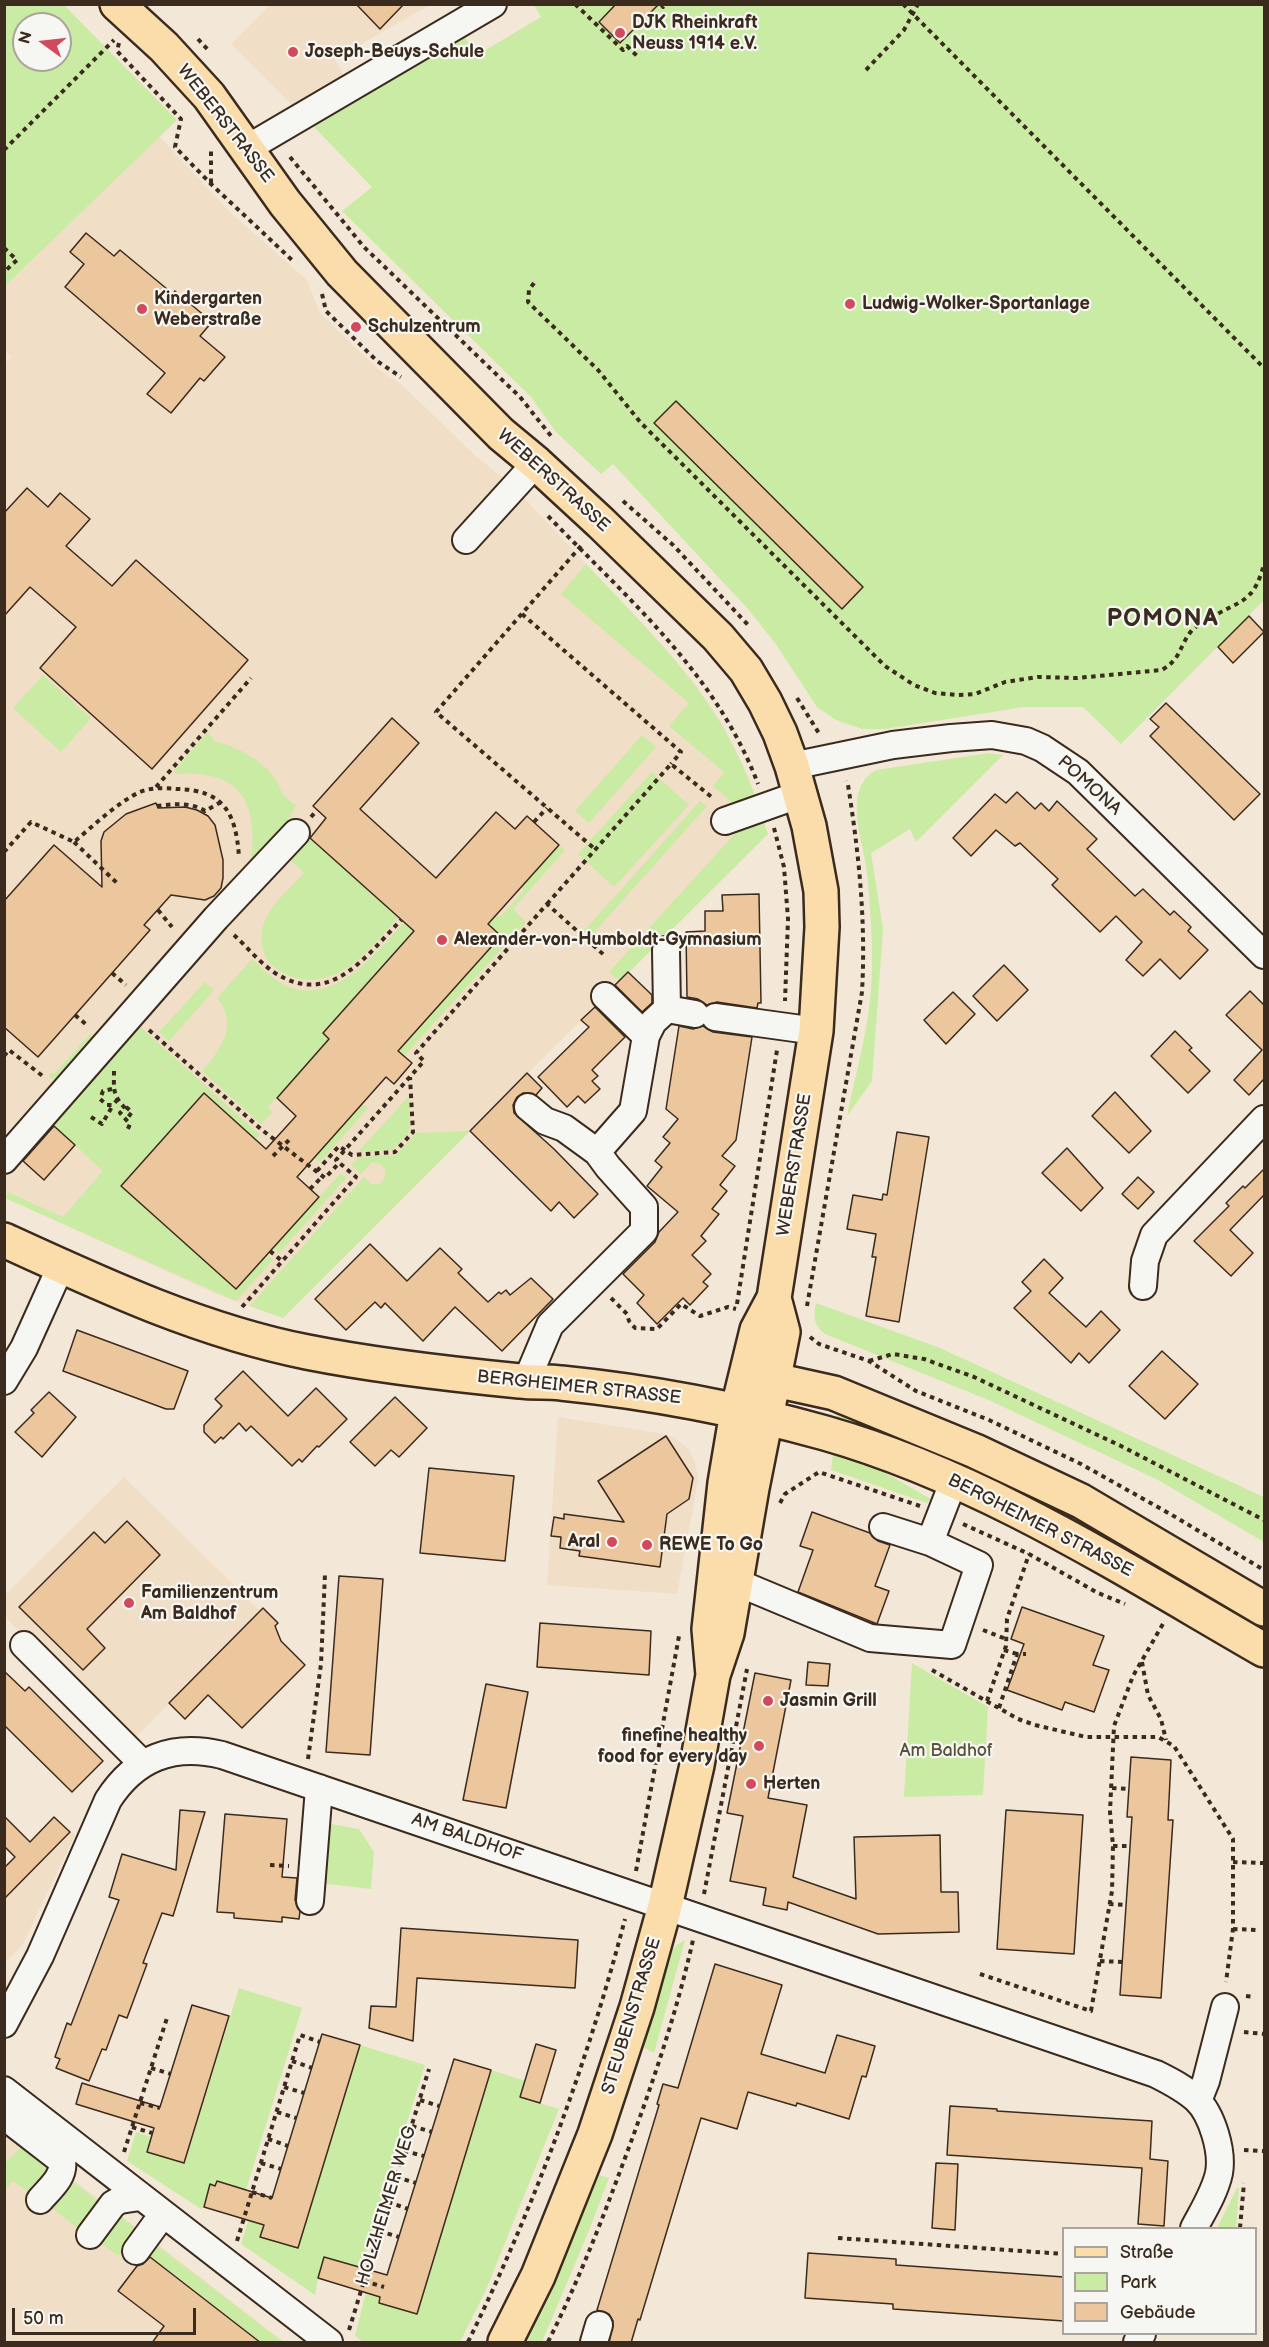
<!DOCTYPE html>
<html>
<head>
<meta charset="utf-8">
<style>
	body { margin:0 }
	#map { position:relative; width:1269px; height:2347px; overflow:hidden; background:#f3e8d8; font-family:"Balsamiq Sans",sans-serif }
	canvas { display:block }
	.frame { position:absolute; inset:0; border:6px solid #3b2a1e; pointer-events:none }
	.legend { position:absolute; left:1062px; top:2227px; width:195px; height:108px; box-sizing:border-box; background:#f6f6f2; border:2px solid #aba49d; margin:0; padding:8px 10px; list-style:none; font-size:18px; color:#3b2a1e }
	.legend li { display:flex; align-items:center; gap:12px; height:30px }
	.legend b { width:30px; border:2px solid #aba49d }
	.north { position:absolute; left:12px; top:12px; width:60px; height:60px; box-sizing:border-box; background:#f6f6f2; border:2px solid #aba49d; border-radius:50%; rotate:285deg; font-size:16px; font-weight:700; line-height:24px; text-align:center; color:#3b2a1e }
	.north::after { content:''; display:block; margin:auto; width:21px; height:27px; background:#d1495b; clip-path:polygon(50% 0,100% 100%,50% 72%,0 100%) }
	.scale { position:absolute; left:12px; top:2308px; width:184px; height:27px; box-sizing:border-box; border:3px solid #3b2a1e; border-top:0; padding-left:8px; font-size:18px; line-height:21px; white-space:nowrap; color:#3b2a1e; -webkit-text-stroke:4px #f6f6f2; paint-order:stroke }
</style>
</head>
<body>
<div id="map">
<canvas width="1269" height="2347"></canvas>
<div class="frame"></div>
<ul class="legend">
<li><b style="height:8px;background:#faddab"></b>Straße</li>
<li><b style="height:16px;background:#caeba3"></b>Park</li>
<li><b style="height:16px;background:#ecc69c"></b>Gebäude</li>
</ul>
<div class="north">N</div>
<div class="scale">50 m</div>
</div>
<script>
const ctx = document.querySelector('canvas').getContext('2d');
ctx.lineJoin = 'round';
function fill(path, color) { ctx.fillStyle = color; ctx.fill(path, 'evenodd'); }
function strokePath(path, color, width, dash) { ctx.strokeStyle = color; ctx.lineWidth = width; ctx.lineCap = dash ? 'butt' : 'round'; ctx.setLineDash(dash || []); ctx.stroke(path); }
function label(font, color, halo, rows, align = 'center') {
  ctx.font = font + ' "Balsamiq Sans",sans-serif'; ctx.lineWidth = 4.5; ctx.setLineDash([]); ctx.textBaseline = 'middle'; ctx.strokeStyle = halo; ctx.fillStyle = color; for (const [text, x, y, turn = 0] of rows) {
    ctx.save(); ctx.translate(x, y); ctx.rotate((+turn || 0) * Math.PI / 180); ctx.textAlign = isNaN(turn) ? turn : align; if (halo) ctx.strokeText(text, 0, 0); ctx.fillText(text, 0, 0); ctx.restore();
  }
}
fill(new Path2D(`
	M270,5h160l-95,54 10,19 -52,28 -62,-62z
	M159,136l70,75 78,69 13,33 59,57 22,14 76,73 35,28 153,163 27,32 31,44 45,110 -485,484 -62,-22 -216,-98 -1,-834 7,-7 -6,-6v-65z
	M558,1417l107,17 11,5 12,9 8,16 2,17 -21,113 -130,-9z
	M124,1477l136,134 -126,128h-7l-122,-122 -1,-21z
	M54,1817l21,18 -52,109 -18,19v-95z
	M4,2128l111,83 169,131h-279z`), '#f1dec6');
fill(new Path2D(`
	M5,4l59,1 113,115 -172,166zM24,24h36v36h-36z
	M534,5h730v595l-143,144 -38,-37h-59l-139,22h-23l-26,-9 -19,-13 -42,-64 -27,-34 -135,-145 -12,10 -45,-42 -25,-35 -189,-186 30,-24 -58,-60 150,-91 13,19 64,-38z
	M586,564c69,73 136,136 170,234l-21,7 -22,-19 11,-14 -55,-46 20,-23 -128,-109z
	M43,675l48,43 -30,34 -48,-44z
	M208,732l6,9c20,5 46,17 59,35 10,14 5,18 23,29l-9,18 2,3 -33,37 -5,-3c8,-60 -13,-91 -76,-86l-1,-3z
	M642,735l14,12 -67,76 -14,-12z
	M989,753l14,2 -87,87 -6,-13 -39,24 12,76 -11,152 -25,35c7,-35 17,-71 22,-107 6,-45 2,-92 -2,-137 -3,-31 -26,-82 9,-102z
	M652,772l37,33 -75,82 -36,-33z
	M700,801l7,5 -117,131 -7,-5z
	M763,819l5,15 -148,147 -11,-9 133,-146z
	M309,837l90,80c-19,20 -36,44 -61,56 -36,18 -89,-3 -74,-50 7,-19 26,-35 40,-50l-15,-14z
	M559,845l6,5 -52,59 13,13 -122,134 -6,-5 90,-127 8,-9 4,2 24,-27 -3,-3z
	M404,922l10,9 -85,108 -61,68 5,5 -12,12 -59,-53c19,-21 37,-47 15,-73l35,-39c9,8 18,18 29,24 50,28 94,-29 123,-61z
	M205,982l9,8 -45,51 -10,-9z
	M137,1024l123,111 -5,5 -52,-47 -82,92 115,104 31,-34 6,5 -37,41 -231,-103 3,-6 55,25 40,-46 -51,-47z
	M91,1033l7,6 -36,41 -9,-1 -4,-3 1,-3h5z
	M409,1096l1,35 -17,19 -35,2z
	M363,1104l5,4 -48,54 -5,-5z
	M470,1131l-187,187 -33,-12 114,-129 7,7h9l5,-7v-8l-6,-6h-8l-10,11 -10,-9 7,-8 38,-2 20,-22z
	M341,1173l5,5 -67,75 -6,-5z
	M816,1303l124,45 324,149v45l-106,-62 -167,-79 -166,-67c-11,-9 -12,-17 -9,-31z
	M837,1411l182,73 245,140v9l-429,-211z
	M833,1454c36,6 67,28 98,45l-4,4 -96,-33z
	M912,1663l76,44 -5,88 -79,2z
	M326,1823l33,6 15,23 -3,37 -51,-6z
	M685,1940l-31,113 -13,-7 27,-91 9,-10z
	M239,1988l63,20 -56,182 -29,-9 -2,5 -5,-1 -6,22 -3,2 -74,-48 9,-29 15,5 -4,15 38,10z
	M360,2045l65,20 -64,203 -43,10 -3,17 -74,-51 15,-48 15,5 -11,36 38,11z
	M491,2070l34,11 -4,16 38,12 -73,181 -26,52h-97l-8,-6 12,-48 15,4 -3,11 38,11z
	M22,2146l33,25 -24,23 -18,-13 -8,9v-27z
	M596,2174l13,4 -19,50 -48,114h-15z
	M70,2179l30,24 -21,26 -30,-23z
	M1237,2188h2l-3,40h-19z
	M115,2212l23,18 -20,26 -25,-19z
	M154,2243l129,99h-22l-115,-88z`), '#caeba3');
const building = new Path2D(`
	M356,4h48l-24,25z
	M616,4h43l-39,39 -21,-21z
	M86,233l28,23 6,-6 53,44 2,-3 37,31 -12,14 25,21 -21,24 -4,-3 -29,35 -24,-19 18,-21 -100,-86 19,-23 -14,-12z
	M676,401l187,186 -21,22 -188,-186z
	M27,488l21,19 12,-14 30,26 -24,27 46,40 24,-26 112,100 -96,109 -112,-101 36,-41 -46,-40 -26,29v-103z
	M1249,616l15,16 -31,31 -15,-16z
	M1166,703l94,91 -26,26 -84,-84 9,-9 -9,-8z
	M392,718l27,25 -59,66 76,69 60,-66 19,17 12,-13 32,29 -71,79 13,12 -103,115 14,12 -18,21 -8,-7 -89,100 22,20 -83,92 -115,-103 83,-93 62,56 30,-33 -19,-18 52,-59 -6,-6 91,-102 -104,-93 16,-20 -13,-12z
	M1017,792l18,17 6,-6 8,8 8,-10 40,38 -10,10 48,47 8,-7 27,26 4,-4 17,16 -3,4 20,19 -28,29 -20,-20 -17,17 -17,-16 16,-18 -26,-26 -16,16 -48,-47 6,-6 -38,-36 -5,3 -19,-16 -25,26 -18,-18 42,-44 11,9z
	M156,803l2,5 27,-1 12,3 11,6 7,9 8,35v18l-2,10 -7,8 -9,4 -34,-5 -27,30 6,5 -112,127 -34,-30v-126l50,-56 48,42 -1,-46 3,-9 22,-18z
	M759,894l2,109h-3l-1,5 -40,-6 -10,3 -9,-6 -11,-2 -1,-65 19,-1v-20h18l-1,-16z
	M1004,965l24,25 -31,31 -24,-25z
	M628,972l24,23v8l-10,9 -27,-27z
	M1250,991l14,14v74l-15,16 -15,-15 28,-30 -36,-35z
	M953,992l22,22 -29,30 -22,-24z
	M595,1007l30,30 -33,33 6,6 -6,5 8,8 -15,14 -7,-7 -11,11 -29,-30 51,-50 -8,-7z
	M679,1026l14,3 10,-3 10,6 39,5 -16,103 -14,16 13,10 -15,19 7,6 -15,18 7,5 -18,22 5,5 -14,14 19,19 -8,8 5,4 -18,19 -7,-7 -26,26 -20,-21 7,-8 -21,-21 32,-32 4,-10 19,-20 -31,-26 15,-19 -7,-6 15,-18 -7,-6 15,-18 -12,-10z
	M1175,1031l17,17 -3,2 21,21 -22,22 -37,-37z
	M527,1073l15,15 -6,7 -13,-2 -6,4 -4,8 1,8 40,36 44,45 -24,24 -15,-16 -8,9 -81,-80z
	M1115,1092l36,39 -22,22 -37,-37z
	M54,1126l21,19 -31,35 -21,-19z
	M897,1132l32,5 -30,185 -33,-6 10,-59h-4l4,-23 -29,-5 6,-34 29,5 1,-6 4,1z
	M1067,1148l36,40 -22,23 -39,-38z
	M1264,1169v26l-34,35 23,23 -22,23 -37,-35 35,-35 -3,-3 17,-17 2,2z
	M1138,1177l16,15 -16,17 -16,-15z
	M370,1244l37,37 33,-33 22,21 -4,4 30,29 11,-10 2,2 5,-4 4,5 21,-17 22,21 -51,52 -47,-44 -32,34 -38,-38 -4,5 -6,-6 -29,28 -31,-31z
	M1044,1259l19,19 -14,15 27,25 10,9 15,-16 19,19 -31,33 -10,-10 -8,10 -57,-55 17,-17 -9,-9z
	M77,1330l111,41 -14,38h-8l-103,-38z
	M1162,1351l36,33 -33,35 -36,-33z
	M243,1371l45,45 28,-28 31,31 -28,28 -2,-1 -15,16 -3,-3 -7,7 -41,-40 -5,5 -7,-8 -16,16 -2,-2 -6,6 -11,-11v-7l18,-19 -7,-7z
	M49,1392l27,25 -34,40 -27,-25 19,-19 -3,-3z
	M395,1397l32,31 -28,29 -8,-7 -16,16 -25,-24z
	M666,1436l27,42 -4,21 -22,15 -7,53 -81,-11 1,-5 -20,-3 1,-11 -10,-1 3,-19 10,2v-5l60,8 -26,-41z
	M429,1468l85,8 -9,85 -85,-8z
	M812,1512l58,21 8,8 12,4 -15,41 14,5 -12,33 -79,-32 15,-42 -13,-4z
	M127,1521l33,34 -73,74 18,19 -22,22 -64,-63 75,-75 11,11z
	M339,1576l44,3 -13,176 -44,-3z
	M1022,1607l82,29 -11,29 16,5 -15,42 -29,-10 -3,8 -55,-20 17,-46 -13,-5z
	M263,1608l15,15 -3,3 6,15 24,24 -63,63 -34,-33 -23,24 -16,-16z
	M540,1623l111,8 -2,44 -112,-8z
	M808,1662l22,2 -2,22 -22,-1z
	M4,1671l21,20 4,-4 74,74 -31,31 -68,-67z
	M755,1673l36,7 -23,118 39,7 -14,72 63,22 -2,-62 86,-2 1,57h17l1,40 -81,2 -90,-32 -1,8 -24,-5 3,-17 -36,-7 13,-65 -16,-3z
	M486,1684l42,8 -22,116 -43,-8z
	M1131,1757l40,3 -3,60h5l-12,178 -41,-3 12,-178h-5z
	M180,1810l25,2 -32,104 -11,-3 -19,50 4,1 -20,54 -8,-3 -13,35 -4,-1 -13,32 -33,-13 4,-9 -5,-2 12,-34 4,2 48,-125 -10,-3 13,-43 54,16z
	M1006,1810l77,5 -9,139 -77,-5z
	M225,1814l62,5 -5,58 15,1 -2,22 5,11 -1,8 -17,-2v5l-48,-4v-5l-17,-1z
	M4,1816l26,26 24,-25 16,15 -66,67v-31l11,-11 -11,-11z
	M401,1928l177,12 -3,48 -158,-10 -4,63 -44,-13 2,-22 25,1z
	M715,1964l67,21 -21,69 64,19 12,-38 38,11 -9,31 -4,-1 -13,43 -52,-16 -1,3 -48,-14 -11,37 -36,-11 -61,202 -2,-1 -7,24h-22l4,-22 -4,-7 -12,-4 62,-205 -2,-1 6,-20 15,4z
	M192,2005l37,11 -45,147 -37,-11 7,-24 -78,-24 6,-21 78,24z
	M322,2034l38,11 -62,203 -38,-11 4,-12 -60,-18 6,-23 5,2 2,-5 55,17z
	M536,2044l20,6 -16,53 -20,-6z
	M454,2059l37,11 -74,244 -38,-11 1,-6 -62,-19 6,-21 63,18z
	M950,2106l47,3v2l155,10 -2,38 18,2 -4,65 -26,-2 4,-56 -195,-13z
	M936,2163l22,1 -3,66 -23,-2z
	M808,2253l88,6v6l168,12v44l-171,-12v-5l-88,-6z
	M150,2257l111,86h-109l12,-17 -46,-35 19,-25 6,-2z`);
fill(building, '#ecc69c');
strokePath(building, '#3b2a1e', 1.5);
const minor = new Path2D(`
	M246,149l247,-145
	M466,540l70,-77
	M792,766l101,-21 58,-7 41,-3 34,6 16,7 36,24 186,183
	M725,821l76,-27
	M666,950l1,59
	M605,996l41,40
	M715,1017l101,14
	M528,1107l17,14 19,7 33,24 36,-41 13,-75 7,-14 14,-13 28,5
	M4,1160l212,-242 80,-85
	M1143,1286l2,-25 9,-26 110,-116
	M4,1381l20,-33 37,-82
	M526,1382l24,-57 94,-94v-24l-36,-40 -11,-15
	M930,1542l24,-62
	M736,1582l134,56 82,7 27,-80 -49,-23 -47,-15
	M24,1645l119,119
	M310,1901l9,-113
	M4,2024l36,-68 68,-156c27,-42 65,-57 114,-45l934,319c14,7 28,14 40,25 16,15 27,52 23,74 -4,19 -16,38 -25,55
	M4,2090l325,252
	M1198,2101l8,-20 19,-74
	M4,2116l58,45c3,16 -13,28 -22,39
	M90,2235l23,-31 7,-4 20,-3
	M136,2251l27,-37
	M594,2342l5,-17
	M1137,2342l5,-8`);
const major = new Path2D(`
	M117,4l47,43 45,49 76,107 57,70 159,161 35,29 65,60 117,114 28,33 19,32 15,31 12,33 17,60 12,65 1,36 -6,104 -42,267 -17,32 -20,82 -12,71 -16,146 4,46
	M4,1240c98,45 197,91 303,112 70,14 142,22 213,29 14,2 27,0 41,2 89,9 178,26 264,50 158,45 298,136 439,217
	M755,1383l4,-2 16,-1 59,13 141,58 106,50 183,108
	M505,2342l33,-66 57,-142 42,-127 28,-101 32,-141 16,-90 14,-42 25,-145 31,-156 -9,-34`);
strokePath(minor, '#3b2a1e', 30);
strokePath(major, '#3b2a1e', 38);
strokePath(new Path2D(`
	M575,4l48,46 4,-4 11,11
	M661,4l2,3 3,-3
	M903,4l361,364
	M198,39l11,12
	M119,43l-2,8 64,68 -6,28 36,37 81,76
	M866,70l38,-40 14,-26
	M4,150l110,-110
	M290,157l74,90 156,150 31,39
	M211,183v-34
	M4,248l13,12 -13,12
	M534,283l-5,7 -1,12 70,68 43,53 244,243 29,19 21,8 22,2 18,-1 30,-12 33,-5 39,1 85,-8c20,-12 17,-24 30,-40 4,-4 11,-7 16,-10 31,-21 45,-14 56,-56
	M322,294l4,17 51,50 24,16
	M623,501l50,44 77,82
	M548,516c80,83 168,157 210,268
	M581,546l-145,166 160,138
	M522,614l159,138 -10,12
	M797,698l23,37
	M156,787l95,-109
	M157,806c16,-2 34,-4 48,5l16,-9
	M311,817l6,-7
	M534,822l13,-14
	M774,828l10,39 4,52 -3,82
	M74,842l44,42
	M4,852l27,-30 43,20c19,-16 44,-40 66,-50 12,-5 25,-4 37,-3 47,1 59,24 62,68
	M547,904l124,-140 43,35
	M158,910l14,17
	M234,935c13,12 26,28 41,38 56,35 91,-17 126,-53
	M112,973l14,12
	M75,1015l13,11
	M149,1030l113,100 63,48 14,-15
	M4,1056l5,-6 35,27
	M114,1071c0,17 -2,24 11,37l-5,5 10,11 -3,7
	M112,1089l-9,2 -3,8 7,6h6l4,-5
	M126,1107l6,5 -6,8
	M91,1117l11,7 11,-19
	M273,1156l19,-19
	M317,1171l22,-25 13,9 43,-3 18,-20 -3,-55
	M310,1189l13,-13
	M270,1251l12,10
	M611,1298l16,16 2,7 6,7 22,1 24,-25 19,12 28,-9 8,2
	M737,1304l40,-254
	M807,1306l55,-314c4,-70 -3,-138 -14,-207l-2,-4
	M242,1307l114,-130 -20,-17 88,-99 -8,-8 131,-149 57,51
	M810,1337l9,7 50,17 47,30 73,29 92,44 91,51 92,55
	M869,1361l24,-7 31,5 50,18 147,69 143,74
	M780,1503l5,-9 34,-22 101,34
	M963,1524l66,30 69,39 27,11
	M983,1630l23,9
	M1004,1650l13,4
	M1142,1662l6,33 13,24 5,21
	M932,1670l86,49 17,6 51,12h72l16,9 59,93v90l-7,53
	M987,1701l19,-55 1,-27 22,-65
	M999,1708l18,-54h9
	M308,1759l13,-95 4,-90
	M1112,1788l17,1
	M1113,1846h17
	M1233,1862l30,1
	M270,1865l19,1
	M636,1871l43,-235
	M704,1894l43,-225
	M1109,1904l17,1
	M1233,1929l25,1
	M1100,1961l22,1
	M980,1974l111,37 21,-120 1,-45 -3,-34 4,-86 19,-50 31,-54
	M1246,1996l8,1
	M1244,2032l20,2
	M292,2061l20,7
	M151,2068l20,6
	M284,2087l20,6
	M420,2100l19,6
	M140,2103l20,5
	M277,2112l19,6
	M412,2126l20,6
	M132,2127l20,6
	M268,2139l20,7
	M1244,2150l20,1
	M404,2151l20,5
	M124,2152l43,-134
	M261,2163l20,6
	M396,2177l20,6
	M252,2192l20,6
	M388,2202l20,7
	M1240,2228l4,-45
	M379,2231l20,6
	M838,2238l226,16
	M237,2241l63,-206 20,7
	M364,2281l20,6
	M349,2330l80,-261
	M468,2342c66,-135 119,-277 157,-423
	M548,2342c27,-54 50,-111 71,-168 29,-77 56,-154 74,-234`), '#3b2a1e', 4, [4.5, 4.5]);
strokePath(minor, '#f6f6f2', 26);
strokePath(major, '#faddab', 33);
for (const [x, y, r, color] of [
	[620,33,6,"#d1495b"],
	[293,52,6,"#d1495b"],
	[850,304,6,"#d1495b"],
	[142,309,6,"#d1495b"],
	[356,327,6,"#d1495b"],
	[442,940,6,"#d1495b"],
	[612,1542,6,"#d1495b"],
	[647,1545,6,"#d1495b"],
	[129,1603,6,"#d1495b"],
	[768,1701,6,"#d1495b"],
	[759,1746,6,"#d1495b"],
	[751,1784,6,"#d1495b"]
]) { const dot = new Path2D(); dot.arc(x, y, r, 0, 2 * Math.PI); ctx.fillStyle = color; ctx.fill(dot); strokePath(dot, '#f6f6f2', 2); }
label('bold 18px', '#3b2a1e', '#f6f6f2', [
	["DJK Rheinkraft",632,23],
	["Neuss 1914 e.V.",632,44],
	["Joseph-Beuys-Schule",305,52],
	["Kindergarten",154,299],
	["Weberstraße",154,320],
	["Ludwig-Wolker-Sportanlage",862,304],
	["Schulzentrum",368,327],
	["Alexander-von-Humboldt-Gymnasium",454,940],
	["Aral",600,1542,"right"],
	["REWE To Go",659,1545],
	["Familienzentrum",141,1593],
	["Am Baldhof",141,1614],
	["Jasmin Grill",780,1701],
	["finefine healthy",747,1736,"right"],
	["food for every day",747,1757,"right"],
	["Herten",763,1784]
], 'left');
label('18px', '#3b2a1e', '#f6f6f2', [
	["WEBERSTRASSE",225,124,52],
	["WEBERSTRASSE",553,481,42],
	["POMONA",1089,786,42],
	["WEBERSTRASSE",795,1165,-81],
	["BERGHEIMER STRASSE",579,1388,6],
	["BERGHEIMER STRASSE",1040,1526,27],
	["AM BALDHOF",467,1838,19],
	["STEUBENSTRASSE",632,2016,-73],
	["HOLZHEIMER WEG",387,2206,-73]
]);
label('18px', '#585139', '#f6f6f2', [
	["Am Baldhof",946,1751]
]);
ctx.letterSpacing = '1.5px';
label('bold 24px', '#3b2a1e', '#f6f6f2', [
	["POMONA",1163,620]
]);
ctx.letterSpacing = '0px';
</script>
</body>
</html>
